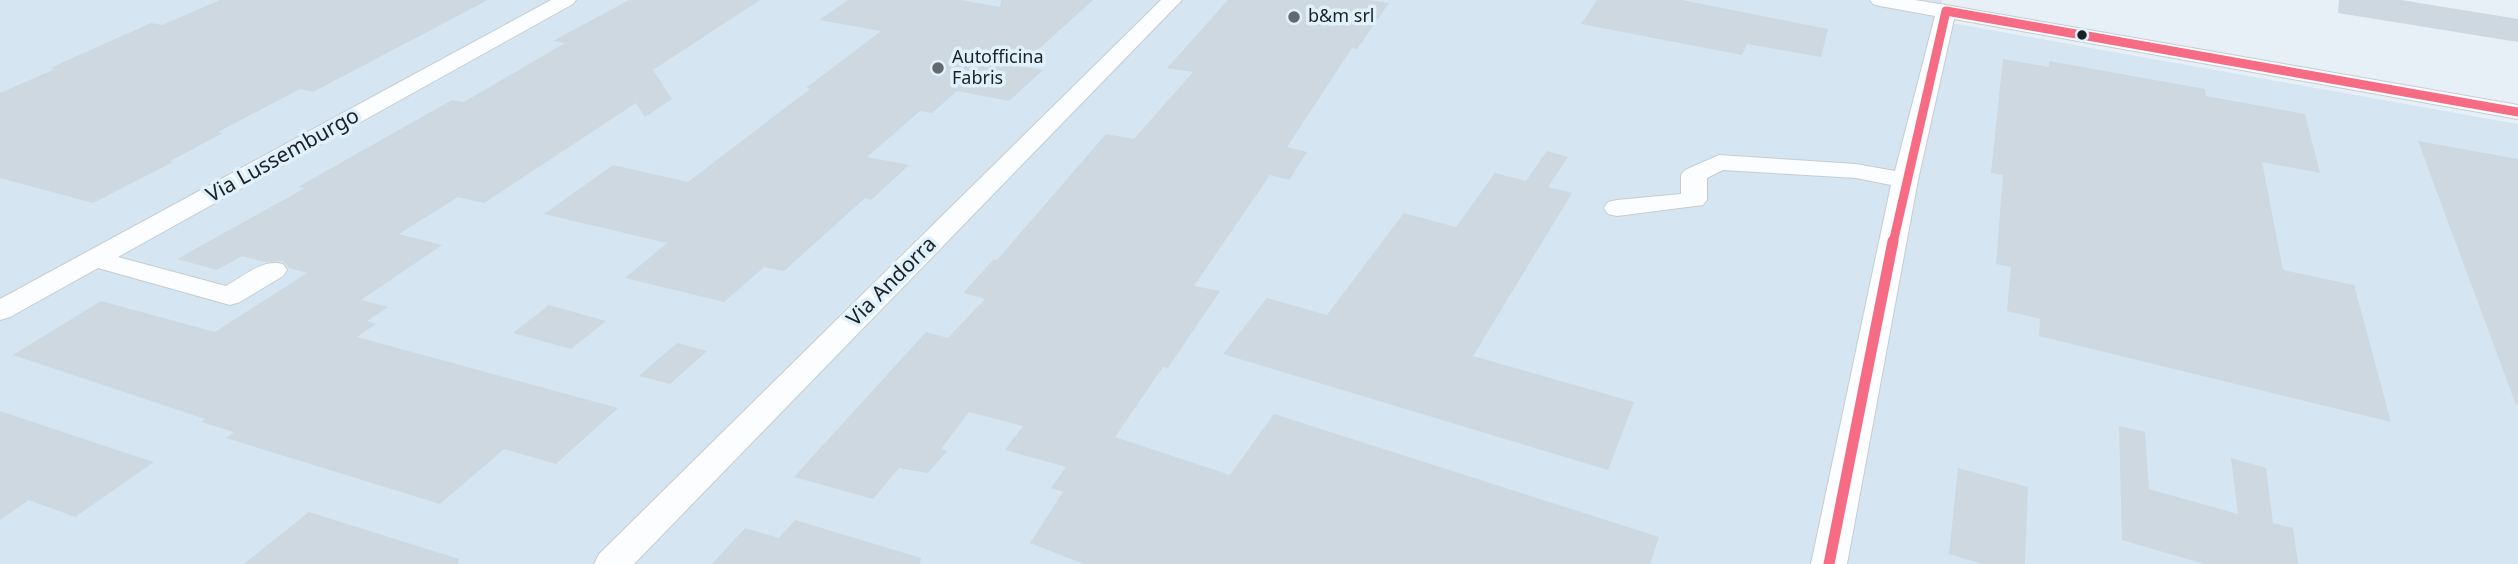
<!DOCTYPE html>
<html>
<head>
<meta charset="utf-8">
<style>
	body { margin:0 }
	canvas { display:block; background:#e7f0f6 }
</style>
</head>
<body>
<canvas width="2518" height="564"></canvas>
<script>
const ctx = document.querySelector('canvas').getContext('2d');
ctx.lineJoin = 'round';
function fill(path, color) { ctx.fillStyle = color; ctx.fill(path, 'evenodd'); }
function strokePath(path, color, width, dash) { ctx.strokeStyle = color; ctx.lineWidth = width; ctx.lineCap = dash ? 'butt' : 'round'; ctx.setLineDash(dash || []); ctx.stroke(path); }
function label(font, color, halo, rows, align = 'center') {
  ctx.font = font + ' "Noto Sans",sans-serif'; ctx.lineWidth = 7; ctx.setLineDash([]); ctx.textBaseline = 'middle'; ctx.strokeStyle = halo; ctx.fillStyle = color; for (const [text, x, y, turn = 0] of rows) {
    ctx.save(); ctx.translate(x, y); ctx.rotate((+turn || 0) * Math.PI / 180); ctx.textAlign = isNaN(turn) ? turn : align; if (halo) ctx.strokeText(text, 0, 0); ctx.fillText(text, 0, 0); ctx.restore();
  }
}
fill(new Path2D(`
	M0,0h1942l-2,21 578,103v440h-2518z`), '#d5e6f2');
fill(new Path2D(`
	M220,0h268l-175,92 -13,-3 -82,43 5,1 -53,28 3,1 -80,41 -93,-25v-85l55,-24 -5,-1 101,-45 11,2z
	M629,0h131l-107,70 19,29 -27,18 -9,-14 -152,100 -26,-6 -59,37 43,11 -81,55 27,7 -21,14 9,3 -19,13 261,71 -62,56 -52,-15 -64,55 -214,-66 8,-6 -33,-10 4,-3 -192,-64 88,-54 114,31 92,-59 -18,-5 -6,-7 -18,1 -23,-6 -25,14 -40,-11 128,-71 -7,-1 154,-87 12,2 101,-59 -12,-2z
	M848,0h113l39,7 1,-7h92l-73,66 23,4 -34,31 -52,-10 -25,22 -12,-2 -53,46 42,8 -38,35 -6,-2 -81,73 -20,-4 -40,35 -99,-24 42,-35 -123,-29 69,-49 75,17 122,-93 -4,-1 75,-57 -62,-11z
	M1228,0h140l21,3 -32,46 -5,-1 -65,99 20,5 -18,28 -19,-5 -76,111 26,5 -52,77 -5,-1 -48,70 115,38 44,-61 385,123 -9,27h-566l-54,-21 33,-51 -12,-4 15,-21 -61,-17 18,-24 -54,-14 -28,37 6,2 -19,22 -29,-5 -26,31 -79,-22 132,-145 22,6 37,-39 -22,-6 31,-34 3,1 109,-126 28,5 59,-67 -26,-4z
	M1597,0h85l146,29 -7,28 -74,-13 -5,11 -161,-31z
	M2339,0h62l117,19v23l-180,-29z
	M2003,59l46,8v-6l156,28 1,7 99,18 15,59 -58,-11 21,108 71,15 37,137 -352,-86 1,-17 -33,-8 4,-44 -15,-3 7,-89 -12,-2z
	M2418,141l100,18v245l-2,1z
	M1547,151l21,6 -20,30 24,6 -99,163 161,46 -26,68 -385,-116 44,-56 60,17 77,-102 52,14 39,-54 31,8z
	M549,305l57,16 -35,28 -58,-16z
	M677,343l30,8 -37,33 -31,-8z
	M0,411l126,42 28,9 -79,55 -46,-17 -29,20z
	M2119,426l26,6 4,57 89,25 -7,-56 35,10 7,55 20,5 5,36h-94l-82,-24z
	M1958,468l70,19 -3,77h-43l-33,-10z
	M309,512l150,47 -1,5h-214z
	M795,520l126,38 -1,6h-208l33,-36 34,10z`), '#cdd8e1');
const minor = new Path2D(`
	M551,0h25l-3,4 -455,253 108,29c18,-10 36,-27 57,-22l4,6 -4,6 -43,26 -10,3 -132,-37 -88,49 -10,3v-21z
	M1161,0h21l-548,564h-40l5,-10z
	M1870,0h45l31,5 572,100v14l-564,-100 -36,161 -71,384h-36l80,-379 -35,-7 -133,-8 -16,8v22l-4,5 -86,11 -9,-2 -4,-6 4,-6 9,-2 64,-6v-19l4,-5 34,-15 137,9 39,7 40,-155 -55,-10 -7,-2z`);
strokePath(minor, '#c5ccd1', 2);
fill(minor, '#fbfdfe');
strokePath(new Path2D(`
	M1893,243l53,-232 572,101`), '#f66c85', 9);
strokePath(new Path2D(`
	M1829,564l64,-323`), '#f66c85', 11);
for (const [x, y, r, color] of [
	[1294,17,7,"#62696e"],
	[2082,35,6,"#1b2125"],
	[938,68,7,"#62696e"]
]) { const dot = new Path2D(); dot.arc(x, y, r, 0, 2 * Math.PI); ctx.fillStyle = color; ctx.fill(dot); strokePath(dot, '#e1f1fc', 2.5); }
label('18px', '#1b2125', '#e1f1fc', [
	["b&m srl",1308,17],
	["Autofficina",952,58],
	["Fabris",952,79]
], 'left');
label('21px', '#1b2125', '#e1f1fc', [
	["Via Lussemburgo",283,156,-29],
	["Via Andorra",892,282,-45]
]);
</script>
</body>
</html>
